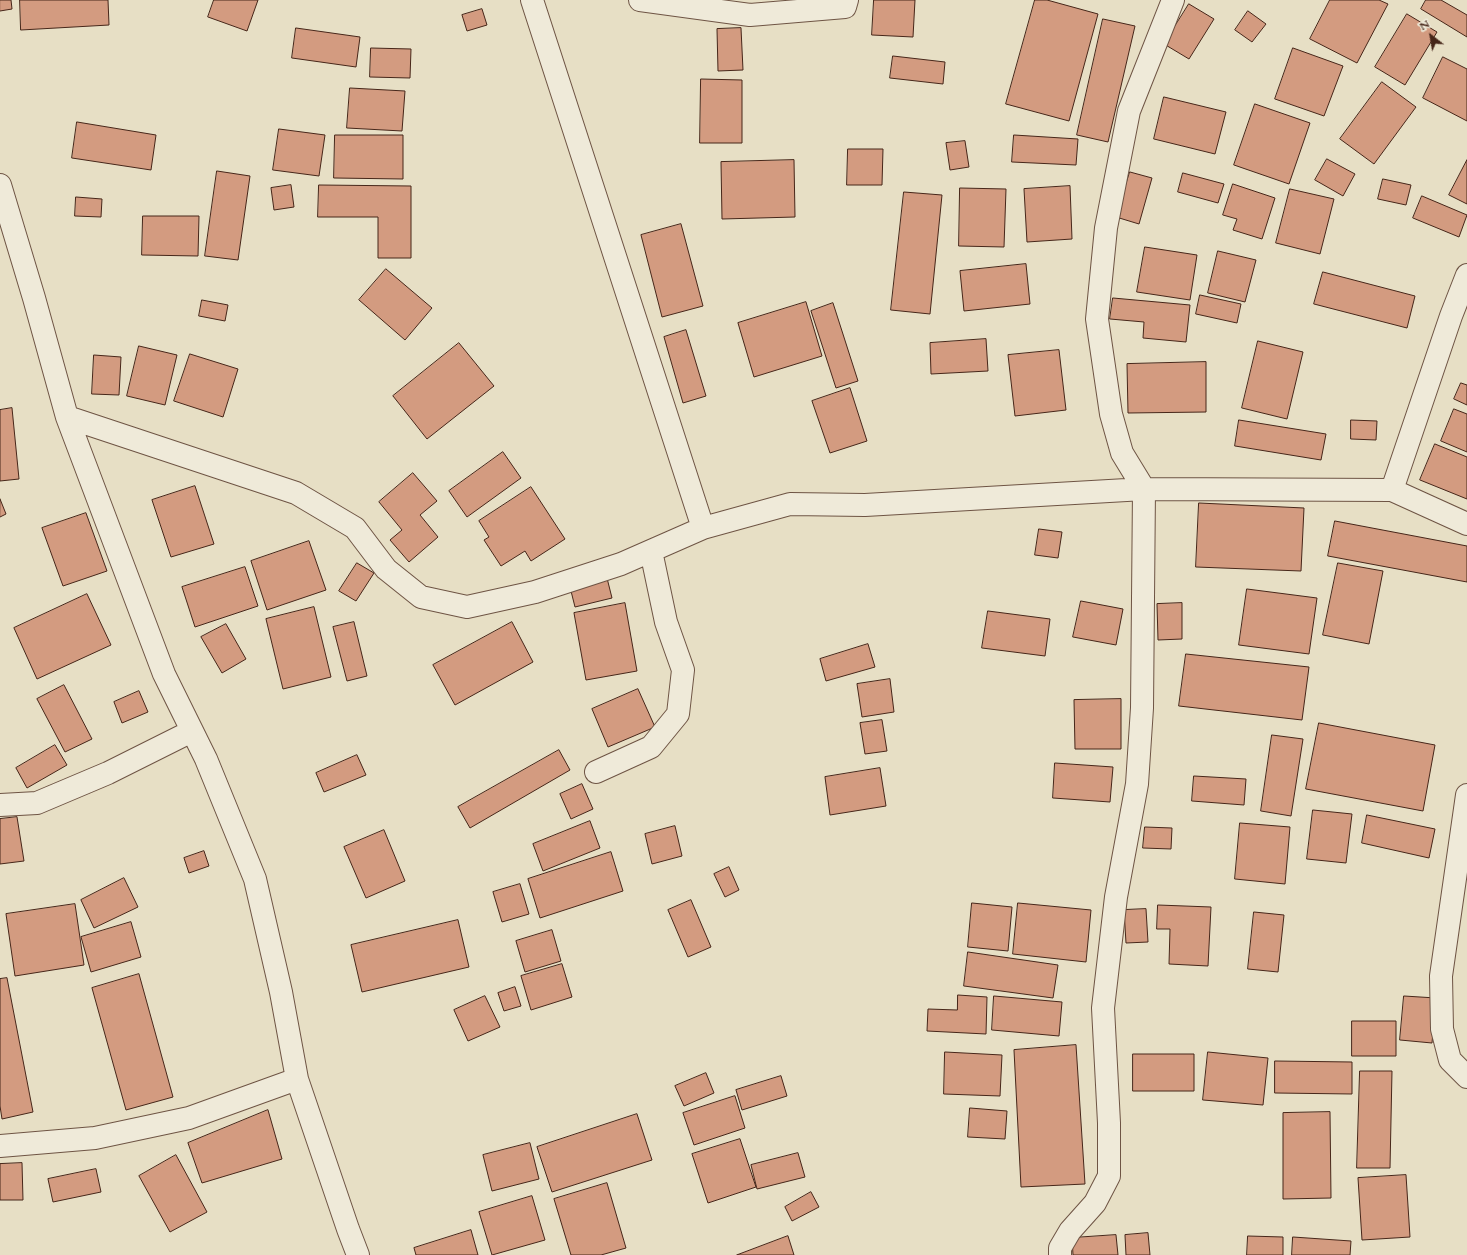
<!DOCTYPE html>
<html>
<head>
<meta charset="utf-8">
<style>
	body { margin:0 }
	#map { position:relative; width:1467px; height:1255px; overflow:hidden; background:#e7dfc5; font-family:Cardo,serif }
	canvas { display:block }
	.north { position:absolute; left:1411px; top:16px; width:40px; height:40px; -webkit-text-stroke:3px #efead9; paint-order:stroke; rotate:329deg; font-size:11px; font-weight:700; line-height:16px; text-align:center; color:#462619 }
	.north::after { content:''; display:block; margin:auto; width:14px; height:18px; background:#462619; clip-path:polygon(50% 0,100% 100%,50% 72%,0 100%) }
</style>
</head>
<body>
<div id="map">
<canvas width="1467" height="1255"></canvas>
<div class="north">N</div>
</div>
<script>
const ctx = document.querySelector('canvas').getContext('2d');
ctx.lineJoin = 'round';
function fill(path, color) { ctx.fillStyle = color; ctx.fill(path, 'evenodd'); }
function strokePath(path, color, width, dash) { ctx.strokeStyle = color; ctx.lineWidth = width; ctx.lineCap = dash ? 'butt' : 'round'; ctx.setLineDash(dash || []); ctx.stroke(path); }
const building = new Path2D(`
	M0,0h11l1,9 -12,2z
	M20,0h88l1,25 -88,5z
	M214,0h44l-11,31 -39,-14z
	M874,0h41l-2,37 -41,-2z
	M1035,0h12l51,14 -29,107 -63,-17z
	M1330,0h49l9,4 -31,59 -47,-24z
	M1426,0h15l26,15v22l-46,-28z
	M1189,4l25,15 -25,40 -25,-15z
	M482,9l5,16 -20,6 -5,-16z
	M1248,11l18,13 -14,18 -17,-12z
	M1407,14l30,18 -32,53 -30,-18z
	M1103,19l32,7 -27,116 -31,-7z
	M296,28l64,9 -4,30 -64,-9z
	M741,28l2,42 -25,1 -1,-42z
	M371,48l40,1 -1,29 -40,-1z
	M1293,48l50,18 -19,50 -49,-17z
	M893,56l52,6 -2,22 -53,-6z
	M1443,57l24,12v52l-44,-23z
	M701,79l41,1v63h-42z
	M1382,82l34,25 -42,57 -34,-25z
	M350,88l55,3 -3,40 -55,-3z
	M1164,97l62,15 -11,42 -61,-15z
	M1255,104l55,19 -21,61 -55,-19z
	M77,122l79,13 -5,35 -79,-12z
	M279,129l46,6 -6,41 -46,-6z
	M335,135h68v44l-69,-1z
	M1014,135l64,4 -2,26 -64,-3z
	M965,141l4,26 -19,3 -4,-27z
	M848,149h35l-1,36h-35z
	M1327,159l28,15 -12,22 -28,-16z
	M794,160l1,57 -73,2 -1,-57z
	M1467,160v44l-18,-9z
	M217,171l33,5 -12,84 -33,-4z
	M1130,172l22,6 -13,46 -23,-7z
	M1183,173l41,11 -6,19 -40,-11z
	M1383,179l28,6 -5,20 -28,-6z
	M1233,184l42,14 -13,41 -29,-9 4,-11 -14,-4z
	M291,185l3,22 -20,3 -3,-22z
	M319,185l92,1v72h-33v-41h-60z
	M1070,186l2,53 -45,3 -3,-53z
	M960,188l46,1 -2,58 -45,-1z
	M1290,189l44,10 -14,55 -44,-11z
	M904,192l38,3 -12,119 -39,-4z
	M1422,196l45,19 -8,22 -46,-19z
	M76,197l26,2 -1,18 -26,-1z
	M143,216h56l-1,40 -56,-1z
	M681,224l22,82 -41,11 -21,-82z
	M1145,247l52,8 -7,45 -53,-8z
	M1218,251l38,9 -11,42 -37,-9z
	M1026,264l4,40 -66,7 -4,-40z
	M386,269l46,39 -27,32 -46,-40z
	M1323,272l92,24 -8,32 -93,-24z
	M1200,295l41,9 -4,19 -41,-9z
	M1113,298l77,7 -4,37 -43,-4 1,-16 -34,-3z
	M202,300l26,5 -3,16 -26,-5z
	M806,302l16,54 -68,21 -16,-54z
	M833,303l25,78 -22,7 -25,-77z
	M686,330l20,66 -23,7 -19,-66z
	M986,339l2,32 -57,3 -1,-31z
	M1258,341l45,11 -16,67 -45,-11z
	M459,343l35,43 -67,53 -34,-43z
	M139,346l38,9 -12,50 -38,-9z
	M1059,350l7,60 -51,6 -7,-61z
	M190,354l48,15 -15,48 -49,-16z
	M94,355l27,2 -2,38 -27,-1z
	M1206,362v50l-78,1 -1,-49z
	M1461,383l6,2v20l-13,-6z
	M850,388l17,53 -37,12 -18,-52z
	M12,408l7,71 -19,2v-71z
	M1454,409l13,5v38l-26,-11z
	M1239,420l87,14 -5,26 -86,-14z
	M1351,420l26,1 -1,19 -25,-1z
	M1435,444l32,13v42l-47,-19z
	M503,452l18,26 -54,39 -18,-26z
	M413,473l24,28 -17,14 18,22 -29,25 -19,-22 12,-10 -23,-28z
	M195,486l19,58 -43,13 -19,-57z
	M531,487l34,52 -34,22 -6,-10 -24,15 -17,-26 5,-3 -10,-16z
	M0,499l6,15 -6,3z
	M1199,503l105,5 -3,63 -105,-4z
	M86,513l21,58 -44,15 -21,-58z
	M1335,521l132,25v36l-139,-26z
	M1039,529l23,3 -4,26 -23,-3z
	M309,541l17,49 -59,20 -16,-49z
	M357,563l17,10 -18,28 -17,-10z
	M1338,563l45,8 -14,73 -46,-9z
	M245,567l13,39 -63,21 -13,-40z
	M607,578l5,20 -37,9 -5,-20z
	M1247,589l70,9 -8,56 -70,-9z
	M87,594l24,51 -74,34 -23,-51z
	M1081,601l42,8 -7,36 -43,-8z
	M625,603l12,68 -51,9 -12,-67z
	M1182,603v36l-24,1 -1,-36z
	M314,607l17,70 -48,12 -17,-70z
	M988,611l62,8 -5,37 -63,-8z
	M354,622l13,54 -20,5 -14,-54z
	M512,622l21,40 -78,43 -22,-40z
	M226,624l20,35 -24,14 -21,-36z
	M868,644l7,23 -49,14 -6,-22z
	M1186,654l123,13 -7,53 -123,-14z
	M890,679l4,33 -32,5 -5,-33z
	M64,685l28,54 -27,13 -28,-53z
	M638,689l17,38 -47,20 -16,-38z
	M139,691l9,21 -26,11 -8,-21z
	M1121,699v50h-46l-1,-49z
	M882,720l5,31 -22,3 -5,-31z
	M1319,723l116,22 -12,66 -117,-22z
	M1272,735l31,4 -12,77 -30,-5z
	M55,745l12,20 -40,23 -11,-20z
	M559,750l11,20 -100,58 -12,-21z
	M357,755l9,20 -42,17 -8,-19z
	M1055,763l58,4 -3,35 -57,-4z
	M880,768l6,38 -56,9 -5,-38z
	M1194,776l52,3 -2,26 -52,-4z
	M582,784l11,25 -22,10 -11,-25z
	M1313,810l39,4 -6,49 -39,-4z
	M1367,815l68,14 -6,29 -67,-15z
	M17,817l7,44 -24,3v-45z
	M590,821l10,27 -57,23 -10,-27z
	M1240,823l50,4 -5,57 -50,-5z
	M675,826l7,30 -30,8 -7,-30z
	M1145,827l27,1 -1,21 -28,-1z
	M384,830l21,51 -39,17 -22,-51z
	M204,851l5,15 -20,7 -5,-15z
	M611,852l12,39 -83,27 -12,-39z
	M729,867l10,23 -14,7 -11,-23z
	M124,878l14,29 -44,21 -13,-28z
	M520,884l9,30 -27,8 -9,-30z
	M691,900l20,47 -23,10 -20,-47z
	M972,903l40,4 -4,44 -40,-4z
	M1018,903l73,7 -5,52 -73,-8z
	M75,904l9,61 -69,11 -9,-62z
	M1158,905l53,2 -3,59 -39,-2 1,-35h-13z
	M1146,909l2,33 -22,1 -2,-33z
	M1254,912l30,3 -6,57 -30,-3z
	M458,920l11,47 -107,25 -11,-47z
	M131,922l10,35 -50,15 -10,-35z
	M552,930l9,31 -36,11 -9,-31z
	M968,952l90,13 -5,33 -89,-12z
	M562,964l10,33 -41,13 -10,-34z
	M139,974l34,123 -47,13 -34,-122z
	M7,978l26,134 -31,7 -2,-13v-127z
	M515,987l6,19 -17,5 -6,-18z
	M958,995l29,2 -1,37 -59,-3 1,-22 29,1z
	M485,996l15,31 -32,14 -14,-31z
	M994,996l68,6 -3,34 -67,-6z
	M1404,996l32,2 -4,45 -32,-3z
	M1352,1021h44v35h-44z
	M1076,1045l9,139 -64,3 -7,-137z
	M945,1052l57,3 -2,41 -56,-2z
	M1208,1052l60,6 -5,47 -60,-5z
	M1133,1054h61v37h-61z
	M1275,1061l77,1v32l-77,-1z
	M1360,1071h32l-2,97h-33z
	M706,1073l8,20 -30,13 -9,-20z
	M781,1076l6,20 -45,14 -6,-20z
	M735,1096l10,32 -51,17 -11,-32z
	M970,1108l37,3 -2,28 -37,-2z
	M268,1110l14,49 -80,24 -14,-40z
	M1330,1112l1,86 -48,1v-86z
	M637,1114l15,46 -100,32 -15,-45z
	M740,1139l16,48 -48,16 -16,-49z
	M530,1143l9,36 -47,12 -9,-36z
	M798,1153l7,24 -48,12 -6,-24z
	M176,1155l31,57 -37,20 -31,-56z
	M22,1163l1,37h-23v-36z
	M96,1169l5,23 -48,10 -5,-23z
	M1406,1175l4,62 -48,3 -4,-62z
	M607,1183l19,65 -25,7h-30l-17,-56z
	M811,1192l8,15 -27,14 -7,-14z
	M532,1196l13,44 -53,15 -13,-43z
	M471,1230l7,25h-62l-2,-7z
	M1148,1233l2,22h-24l-1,-20z
	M1116,1235l2,20h-45l-1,-17z
	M788,1236l6,19h-57z
	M1248,1236l35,1v18h-36z
	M1293,1237l58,4 -1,14h-58z`);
fill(building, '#d39b80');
strokePath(building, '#462619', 1);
const street = new Path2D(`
	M532,0l171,528 87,-24 75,1 279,-16 -2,219 -5,76 -21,113 -13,111 6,115v53l-14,27 -25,28 -10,17v7
	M640,0l110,15 95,-8 2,-7
	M1173,0l-44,111 -23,117 -9,91 14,95 11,39 22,36 248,1 75,34
	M0,185l34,113 33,119 97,257 42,85 49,120 26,113 16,87 51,150 10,26
	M67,417l229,76 59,35 31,41 35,28 46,10 68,-15 86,-28 82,-36
	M1392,490l59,-174 16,-41
	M596,772l55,-25 27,-33 5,-44 -17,-48 -15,-71
	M1467,795l-26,181 1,53 8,31 17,17
	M0,805l37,-2 71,-30 84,-42
	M0,1146l95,-8 94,-20 108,-39`);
strokePath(street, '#6e5444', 24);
strokePath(street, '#efead9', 22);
</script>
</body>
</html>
